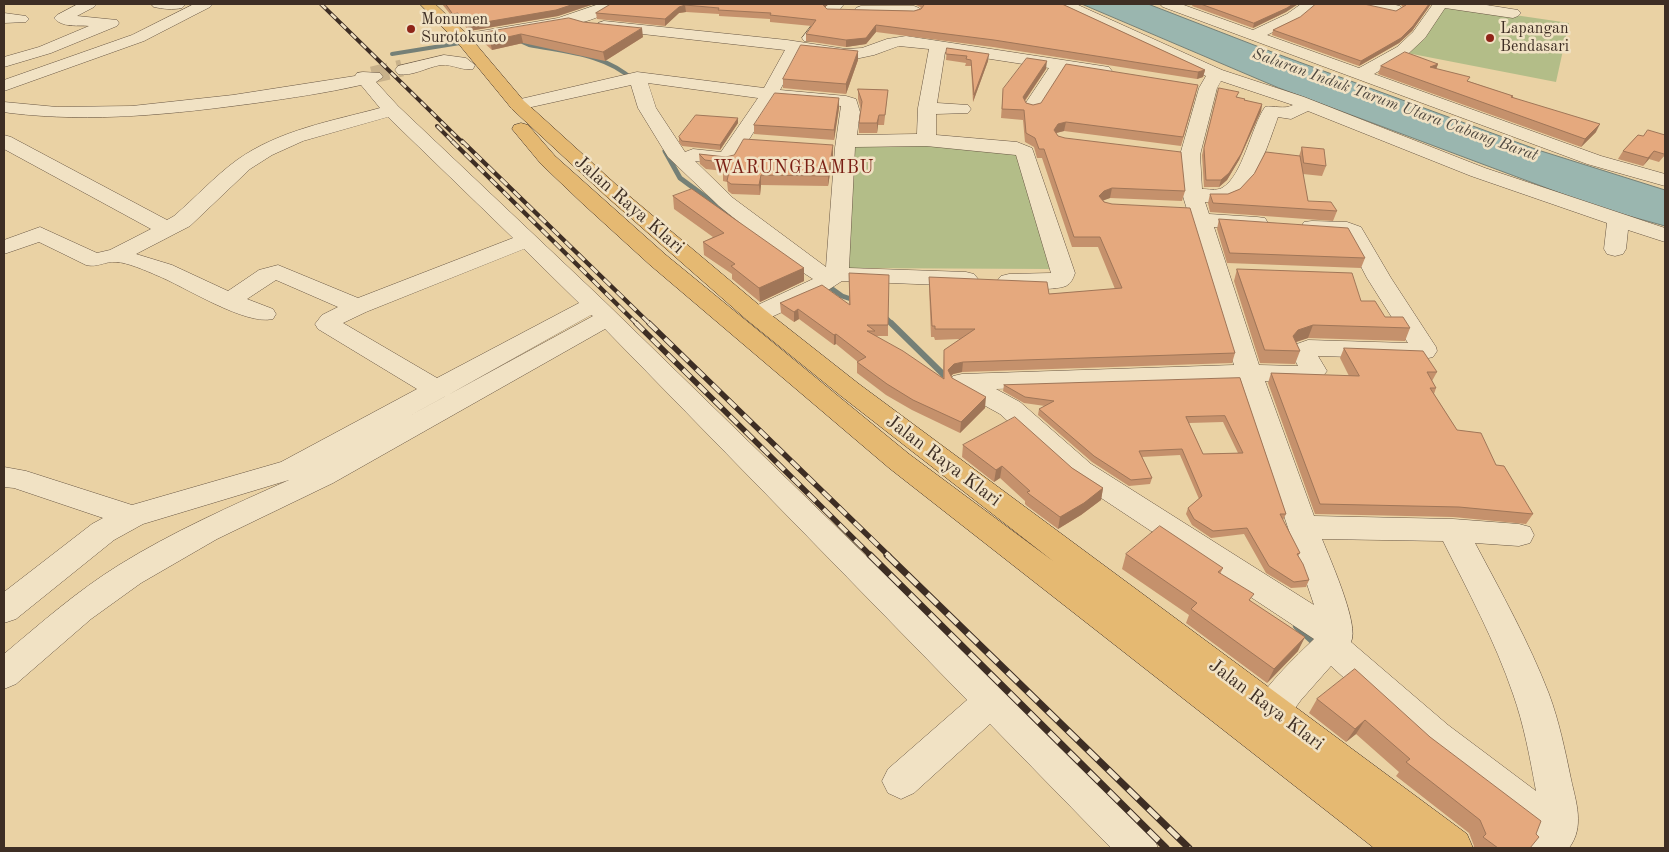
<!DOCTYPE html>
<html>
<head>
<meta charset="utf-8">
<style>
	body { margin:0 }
	#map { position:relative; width:1669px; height:852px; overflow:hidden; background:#ead2a4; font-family:"Old Standard TT",serif }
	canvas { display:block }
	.frame { position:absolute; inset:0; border:5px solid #3e2e24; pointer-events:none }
</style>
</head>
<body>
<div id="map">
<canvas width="1669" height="852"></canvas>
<div class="frame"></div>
</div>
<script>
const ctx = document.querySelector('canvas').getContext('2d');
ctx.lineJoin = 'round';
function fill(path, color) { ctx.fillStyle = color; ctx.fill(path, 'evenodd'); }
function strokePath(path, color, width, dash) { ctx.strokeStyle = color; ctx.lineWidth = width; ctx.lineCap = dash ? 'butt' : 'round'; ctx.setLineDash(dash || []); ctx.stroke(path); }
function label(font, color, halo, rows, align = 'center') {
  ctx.font = font + ' "Old Standard TT",serif'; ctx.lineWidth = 5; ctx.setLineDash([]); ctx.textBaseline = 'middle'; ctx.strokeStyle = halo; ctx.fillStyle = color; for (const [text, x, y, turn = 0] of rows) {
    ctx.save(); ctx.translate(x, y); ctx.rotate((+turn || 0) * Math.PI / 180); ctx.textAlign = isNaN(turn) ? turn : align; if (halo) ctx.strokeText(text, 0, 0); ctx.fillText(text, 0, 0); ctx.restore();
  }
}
fill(new Path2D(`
	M1440,4l129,19 -13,59 -154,-30z
	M847,141l170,7 34,121 -207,-1z`), '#b3bd88');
const water = new Path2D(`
	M1082,4h66l124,48 266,98 127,40v36l-65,-18 -321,-120z`);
fill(water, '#9ab6af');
strokePath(water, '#758077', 1);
strokePath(new Path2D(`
	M520,41l9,4c35,7 77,9 104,35
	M392,54l74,-12`), '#758077', 4);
strokePath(new Path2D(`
	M665,151l15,27 61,45
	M824,283l18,13 15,5
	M883,315l9,9`), '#758077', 5);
strokePath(new Path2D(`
	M891,323l58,57`), '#758077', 6);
strokePath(new Path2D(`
	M1297,626l22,20`), '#758077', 8);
strokePath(new Path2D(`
	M372,75l30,-7`), '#c8b18a', 17, [17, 9]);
const minor = new Path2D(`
	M78,4h19l-3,3 -17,9 40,4 2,3 -2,3 -66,27 -47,14v-10l35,-10 50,-21c-11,-1 -27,2 -35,-8l3,-3z
	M151,4h33l1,1 -3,3c-9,2 -19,1 -28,-1z
	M194,4h19l-3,3 -66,34 -140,50v-11l128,-45z
	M599,4h19c-17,24 -125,35 -155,40l-6,-2 -2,-3 2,-3 6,-2 95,-16z
	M828,4h16l-28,37h-12l-2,-3z
	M1057,4h19l146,66 82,27 181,71 180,60v14l-37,-12 -2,19 -3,5 -8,2 -8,-2 -3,-5 3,-26 -136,-47 -163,-65 -17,8 -13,-2c-8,22 -22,68 -42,80 -9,5 -21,5 -31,5l4,12 48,3 8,1 3,5 -3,5 -8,1 -43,-2 45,138 39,1 -8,-16 4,-5 14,-5 100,3 -41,-65 -22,-42 -41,-4 -3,-5 3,-5 8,-1 35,1 14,5 30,51 45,69 1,4 -4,6 -9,2 -106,-3 9,15c-12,18 -43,11 -62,10l49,135 139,3 66,5 11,3 4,8 -4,8 -11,3 -44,-3c26,49 54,99 74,151 10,27 16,56 22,85 5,23 14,48 -2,69h-44l6,-14 -109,-85 -91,-83 -30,34 -28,38 -13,5 -13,-5 -5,-11c16,-34 45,-62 72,-88l-243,-161 -71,-64 -47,-26 -4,-6 4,-6 9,-2 272,-9 -52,-172 -2,-38 19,-67 7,-12 -147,-69zM1221,81l72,24c-9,5 -19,0 -28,2 -14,20 -22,69 -43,81 -6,3 -14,1 -20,1l-2,-34 17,-67zM1239,382l75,223 -223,-141 -71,-62 -24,-13zM1322,539l121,2c25,50 52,100 70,153 11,31 17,64 23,97l-88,-66 -97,-83c9,-16 -21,-83 -29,-103z
	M1160,4h21l72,26 34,-16 14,-10h16l-20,16 -30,15 92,33 38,-21 16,-15 20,-28h47l38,6 3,3 -3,3 -5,2 -68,-10 -20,30 -16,15 -35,21 227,82 64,18v12l-78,-22 -424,-157z
	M1360,4h31l9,2 3,3 -3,3 -5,2 -32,-7z
	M861,6h53l5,2 3,3 -3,3 -5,2 -58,-2 -3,-3 3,-3z
	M4,13l22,3 3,3 -3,3 -22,1z
	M604,21l183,19 59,9 16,-1 25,-9 19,-3 203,31 3,4 -3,4 -6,1 -39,-6 -26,41 -6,1 -6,-1 -3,-4 26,-39 -104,-16 -8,51 31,2 3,4 -3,4 -32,1v21l81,7 15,6 43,125c-2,6 -4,10 -9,13 -13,5 -51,3 -65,0l-4,-5 4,-5 8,-2 42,-1 -35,-118 -90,-9 -71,1 -6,121 117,4 8,2 4,5 -4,5 -8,2 -124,-5 -17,11 -60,28 -9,2 -9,-2 -3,-5 3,-5 66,-31 -17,-11 -77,-62 -51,-49 -30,-49 -7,-23 -113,25 -6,-1 -3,-4 3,-4 125,-29 127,16 21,-38 -187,-21 -2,-3 2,-3zM899,46l30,3 -11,59 -1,26 -60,1 3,-23 -4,-13 -10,-3 -66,-6 20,-38 55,7 19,-4zM648,83l110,15 -37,54 -28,-3 -8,3 -29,-44zM774,100l67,6 -6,42 -9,119 -93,-69 -38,-37 32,4 7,-2z
	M444,55l22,3 9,7 -2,4c-11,2 -20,-5 -32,-4 -14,2 -29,12 -43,9l-3,-4 3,-4z
	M363,72l17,1 3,4 -7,5 22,24 204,193 550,535 6,14h-47l-121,-124 -76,69 -13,6 -13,-6 -6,-12 6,-12 79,-69 -362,-371 -272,154 -116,56 -76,44 -50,36 -75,65 -12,5v-35c37,-31 73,-63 115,-89 53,-33 112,-59 170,-85l-146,44 -29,16 -98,79 -12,4v-31l88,-68 11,-6 -89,-30 -10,-1v-20l22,4 106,34 149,-43 136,-73 -99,-60 -3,-5 7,-9 16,-8 -62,-27 -29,19 26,10 3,5 -3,5c-28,7 -89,-33 -117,-44 -9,-4 -30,-13 -40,-13 -11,-1 -19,6 -30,3l-47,-23 -35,12v-14l36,-13 57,26 13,-3 41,-21 -147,-80v-14l7,2 156,83 7,-4c21,-18 41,-40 63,-56 42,-30 95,-39 143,-52l-19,-23c-35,8 -70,13 -105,18 -82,11 -163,20 -246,10l-6,-1v-10l53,5 75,-1 101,-11 122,-19 2,-3zM388,117l125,121 -155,60 -80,-33 -19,5 -31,21 -56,-26 -36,-11 54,-28 60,-57 22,-14 31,-14zM524,249l55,54 -142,75 -94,-55 23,-11zM591,315l2,1 -145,79zM446,396l-46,25 44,-24z`);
const major = new Path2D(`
	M420,4h15l34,32 55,65 20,18 77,70 144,121 94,74 608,450 6,14h-99l-485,-380 -239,-203 -67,-61 -42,-40 -29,-35 2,-4 7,-2 7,2 27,31 111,99 243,199 144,107 -212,-165 -94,-76 -140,-123 -95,-88 -55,-67z`);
strokePath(minor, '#695744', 1);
strokePath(major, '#3e2e24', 1);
fill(minor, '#f1e2c4');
fill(major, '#e5b972');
const railFar3 = new Path2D(`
	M321,4l142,139
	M437,126l17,17`);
const railFar2 = new Path2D(`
	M452,141l185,183
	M462,141l188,183`);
const railFar1 = new Path2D(`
	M636,323l235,233
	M649,323l240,233`);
const rail = new Path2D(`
	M870,555l296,293
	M887,555l302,293`);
strokePath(railFar3, '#3e2e24', 4);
strokePath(railFar2, '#3e2e24', 4.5);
strokePath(railFar1, '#3e2e24', 5.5);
strokePath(rail, '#3e2e24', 7);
strokePath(railFar3, '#f1e2c4', 2.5, [7]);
strokePath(railFar2, '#f1e2c4', 3, [9]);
strokePath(railFar1, '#f1e2c4', 4, [11]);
strokePath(rail, '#f1e2c4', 5, [14]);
fill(new Path2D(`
	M442,4h152l-36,12 -89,15 -10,-12 -4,1z
	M611,4l215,2 -1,1 2,2 87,2 7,-3 -1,-1 -6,-3h-31h179l143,66 -2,7 -6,2 -204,-32 -117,-15 -10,12 -20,3 -40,-6v-7l6,-8 -42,-4v-3l-51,-3v-2l-33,-2 -7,1 -14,13 -68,-7 -1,-6z
	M1193,4h105l-12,8 -33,16 -61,-22z
	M1398,4h33l-19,27 -13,12 -40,23 -87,-31 1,-5 27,-13 96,-6 7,-4 -2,-2z
	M583,22l60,15 -38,24 -82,-18 -31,7 -9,-8 -2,-9z
	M947,48l41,13 -15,41 -2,-36h-6l1,-3 -20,-3z
	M858,60l-12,34 -63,-6v-9z
	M1438,64l-2,5 32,12 45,15 -1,1 84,35 -15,15 -203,-73 3,-8z
	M1046,69l-21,32 1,2 7,2 163,-11 -15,52 -117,-15 -8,2 2,3 127,55 -3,10 -72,-3 -7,2 132,153 -3,10 -270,9 -9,2 -2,2 1,2 33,30 -25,25 -48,-23 -26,-15 -29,-22v-11h1l-22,-18 -2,1 -35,-26 -5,3 -13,-9 -1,-10 69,2v-32l39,52v11h-12l67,43 1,-29 16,-11 -25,1 -1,-3h-3l-2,-50v-10l120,17 66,-5 -17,-42h-26l-30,-89h-5l-3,-11 -9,-5 -2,-22 -22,-2 2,-29z
	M1219,88l25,12 18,4 -1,7 -22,49 -12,20 -8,7h-15l-2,-32z
	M858,89l30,1 -4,35h-6l-1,8h-18v-10l2,-13 -3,-11z
	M839,98v10l-5,32 -80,-6v-9z
	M738,118v5l-18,27 -38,-4 -3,-4v-5z
	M1638,135l27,20 -6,7 -10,-3 -6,7 -25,-7 5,-8z
	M1302,147l24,19 -4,10 -19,-2 5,27 29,10 -4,10 -123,-9 -2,-9 2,-9h18l12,-5 59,-33z
	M699,154l27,3 107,-2 -5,31 -67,-1 -1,10 -28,-1 -4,-3 -1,-9 -4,-1v-10l-17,-2 -6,-5z
	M673,196l131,72v13l-44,21 -28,-23v-5l-28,-19 -1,-13 10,-5 -39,-28z
	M1219,219l146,39 -4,10 -134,-5 -10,-34z
	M1237,269l124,32 24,16 25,11 -5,13 -97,-3 -12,4 4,9 -5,13 -35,-1 -26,-82z
	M1344,348l93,24 -5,9 4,7 -2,6 23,36 39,35 37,49 -7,10 -73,-7 -138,-3 -47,-131 3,-10 78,3 -9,-18z
	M1240,378l46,136 -3,6 17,33 -2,3 11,24 -3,7 -15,1 -25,-15 -22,-39 -33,4 -19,-13 -6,-11 2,-6 11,-9 -19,-44 -38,2 10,21 -2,6 -21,2 -37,-24 -54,-47 1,-6 6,-3 -21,-3 -21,-12 1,-6zM1223,422l15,31 -35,1 -14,-31z
	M963,445l109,23 31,20 -2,12 -20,15 -23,14 -31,-23 -2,-2v-3l-25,-23 -6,4 -32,-25z
	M1126,554l97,14 -3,6 31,27 47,50 -31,32 -81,-60 3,-8 -67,-46z
	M1355,669l175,179h-57l1,-2 -5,-13 -73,-57 3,-4 -43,-38 -10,8 -37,-29 8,-14z`), '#c5916c');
fill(new Path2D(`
	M574,4h20l-36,12 -89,15 -1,-6z
	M822,4h8l-4,2 -4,4z
	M1293,4h5l-12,8 -33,16 1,-5z
	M1429,4h2l-19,27 -13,12 -40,23 2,-5z
	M685,5l1,7 -7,1 -14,13v-7l14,-12z
	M458,13l1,6 -4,1 -2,-6z
	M876,25v7l-10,12 -20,3v-7z
	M642,28l1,9 -38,24 -2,-9z
	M521,34l2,9 -31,7 -2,-9z
	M858,51v9l-12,34v-10z
	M989,54l-1,7 -15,41 1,-7z
	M1047,61l-1,8 -25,37 2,-9z
	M1438,64l-3,8 -5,-5z
	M1205,70l-2,7 -6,2 1,-7z
	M839,98v10l-5,32v-10z
	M1262,104l-1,7 -22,49 -12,20 -8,7 2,-7z
	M879,115l-1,10 -1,8v-10z
	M738,118v5l-18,27v-5z
	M1066,122l-2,9 -8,2 -2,-3 4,-6z
	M1600,124l-4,8 -15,15 4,-8z
	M833,145v10l-5,31v-10z
	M1654,151l-5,8 -6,7 5,-8z
	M761,175v10l-1,10 -1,-10z
	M1112,188l-2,10 -8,3 -3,-5 5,-5z
	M804,268v13l-44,21 -1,-14z
	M798,309l1,10 -5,3v-10z
	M1313,325l-5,13 -15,5v-7l5,-6z
	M836,334v10l-2,1v-10z
	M963,362l-1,10 -9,2 -6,7 1,-11 6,-6z
	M986,397l-1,11 -25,25 1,-11z
	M1002,466l-2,12 -6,4 2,-12z
	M1103,488l-2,12 -20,15 -23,14 2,-12z
	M1305,637l-7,14 -31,32 7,-14z
	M1365,720l-9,14 -10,8 9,-13z`), '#a07658');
const building = new Path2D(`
	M446,4h128l-18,6 -88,15 -10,-12 -5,1z
	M611,4h211l5,5 87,2 7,-2 3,-4 -1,-1h139l143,66 -7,2 -204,-32 -118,-15 -10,13 -20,2 -40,-6 10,-14 -46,-5 1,-2 -53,-3 1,-2 -34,-3 -6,2 -14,12 -69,-6z
	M1201,4h92l-6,4 -33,15z
	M1316,4h48l32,7 10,-6 -1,-1h24l-16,22 -12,12 -40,23 -88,-31 27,-13z
	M569,18l14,4 59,6 -39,24 -82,-18 -31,7 -9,-8z
	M801,45l57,6 -12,33 -63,-5z
	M947,48l42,6 -15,41 -3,-35 -5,-1 1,-3 -21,-2z
	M1405,52l33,12 -8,3 40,10 -3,4 46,15 -2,1 89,27 -15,15 -204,-73z
	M1027,58l20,3 -24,36 3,6 7,2 8,-2 25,-39 132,21 -15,52 -117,-15 -8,2 -4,6 4,6 7,2 116,14 4,39 -73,-3 -8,3 -5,5 5,6 8,2 78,4 45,145 -272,9 -9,2 -6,6 4,8 34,19 -25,25 -48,-22 -26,-16 -30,-22 9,-5 -30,-23 -2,1 -36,-26 -4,3 -14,-9 42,-18 28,20 -1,-32 40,2 -1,50h-21l8,6h-8l36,20 41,28v-29l31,-21h-40v-3h-3l-3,-49 118,5 2,12 73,-6 -22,-51h-26l-30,-88h-5l-4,-11 -9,-5 -2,-23 -22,-1 1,-20z
	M1219,88l20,4 -3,5 9,2 -1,1 18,4 -21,50 -12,19 -8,7h-15l-2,-32z
	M858,89l30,1 -3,25h-6l-2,8h-18l3,-21z
	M775,93l64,5 -5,32 -80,-5z
	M696,115l42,3 -18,27 -38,-4 -3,-4z
	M1648,130l17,5v18l-1,1 -10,-3 -6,7 -25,-7 15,-16 5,1z
	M744,139l89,6 -5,31 -67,-1 -2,10 -28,-1 -4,-3 2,-9h-6l6,-9 -24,-3 -6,-6 27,3 8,-2z
	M1302,147l22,2 2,17 -22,-3z
	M1266,152l34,4 8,45 23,1 6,9 -124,-8 -3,-9h18l12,-5 14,-15z
	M692,189l112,79 -45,20 -28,-22 4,-2 -32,-22 21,-9 -51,-37z
	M1219,219l129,9 17,30 -135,-5z
	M1237,269l115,4 9,28h14l10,16h18l7,11 -97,-3 -15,5 -5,6 7,15 -35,-1z
	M1344,348l79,3 14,21h-10l9,16h-6l27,42 24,3 15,32 8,1 29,48 -74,-7 -139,-3 -49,-131 88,3z
	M1240,378l46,136h-6l18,35 2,4 -3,1 6,10 6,16 -15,2 -25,-16 -22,-38 -34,3 -19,-12 -6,-11 14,-12 -20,-47 -43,2 13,27 -21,2 -37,-24 -55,-47 15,-8 -29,-4 -21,-12zM1225,416l18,37 -40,1 -17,-37z
	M1015,417l57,51 31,20 -19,15 -24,14 -31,-23 -2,-2 3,-1 -28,-25 -6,4 -33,-25z
	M1160,526l63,42 -5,4 36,22 -5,6 56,37 -31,32 -83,-60 6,-6 -71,-49z
	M1355,669l75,68 111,84 -5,13 3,3 -9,11h-32l-15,-11 3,-3 -6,-14 -74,-58 4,-3 -45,-39 -10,9 -38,-30z`);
fill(building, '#e5a97e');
strokePath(building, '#a07658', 1);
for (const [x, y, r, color] of [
	[411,29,5,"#8f2418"],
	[1490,38,5,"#8f2418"]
]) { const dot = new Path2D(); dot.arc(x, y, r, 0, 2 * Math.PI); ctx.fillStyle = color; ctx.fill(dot); strokePath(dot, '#f1e2c4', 2); }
label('16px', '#3e2e24', '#f1e2c4', [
	["Monumen",421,20],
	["Surotokunto",421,38],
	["Lapangan",1500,29],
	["Bendasari",1500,47]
], 'left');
label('italic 16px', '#504940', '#f1e2c4', [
	["Saluran Induk Tarum Utara Cabang Barat",1395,105,20]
]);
ctx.letterSpacing = '1px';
label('18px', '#7a1f14', '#f1e2c4', [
	["WARUNGBAMBU",794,168]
]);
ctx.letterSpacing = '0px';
label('19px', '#3e2e24', '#f1e2c4', [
	["Jalan Raya Klari",629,205,41],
	["Jalan Raya Klari",943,461,37],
	["Jalan Raya Klari",1266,705,37]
]);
</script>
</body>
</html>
